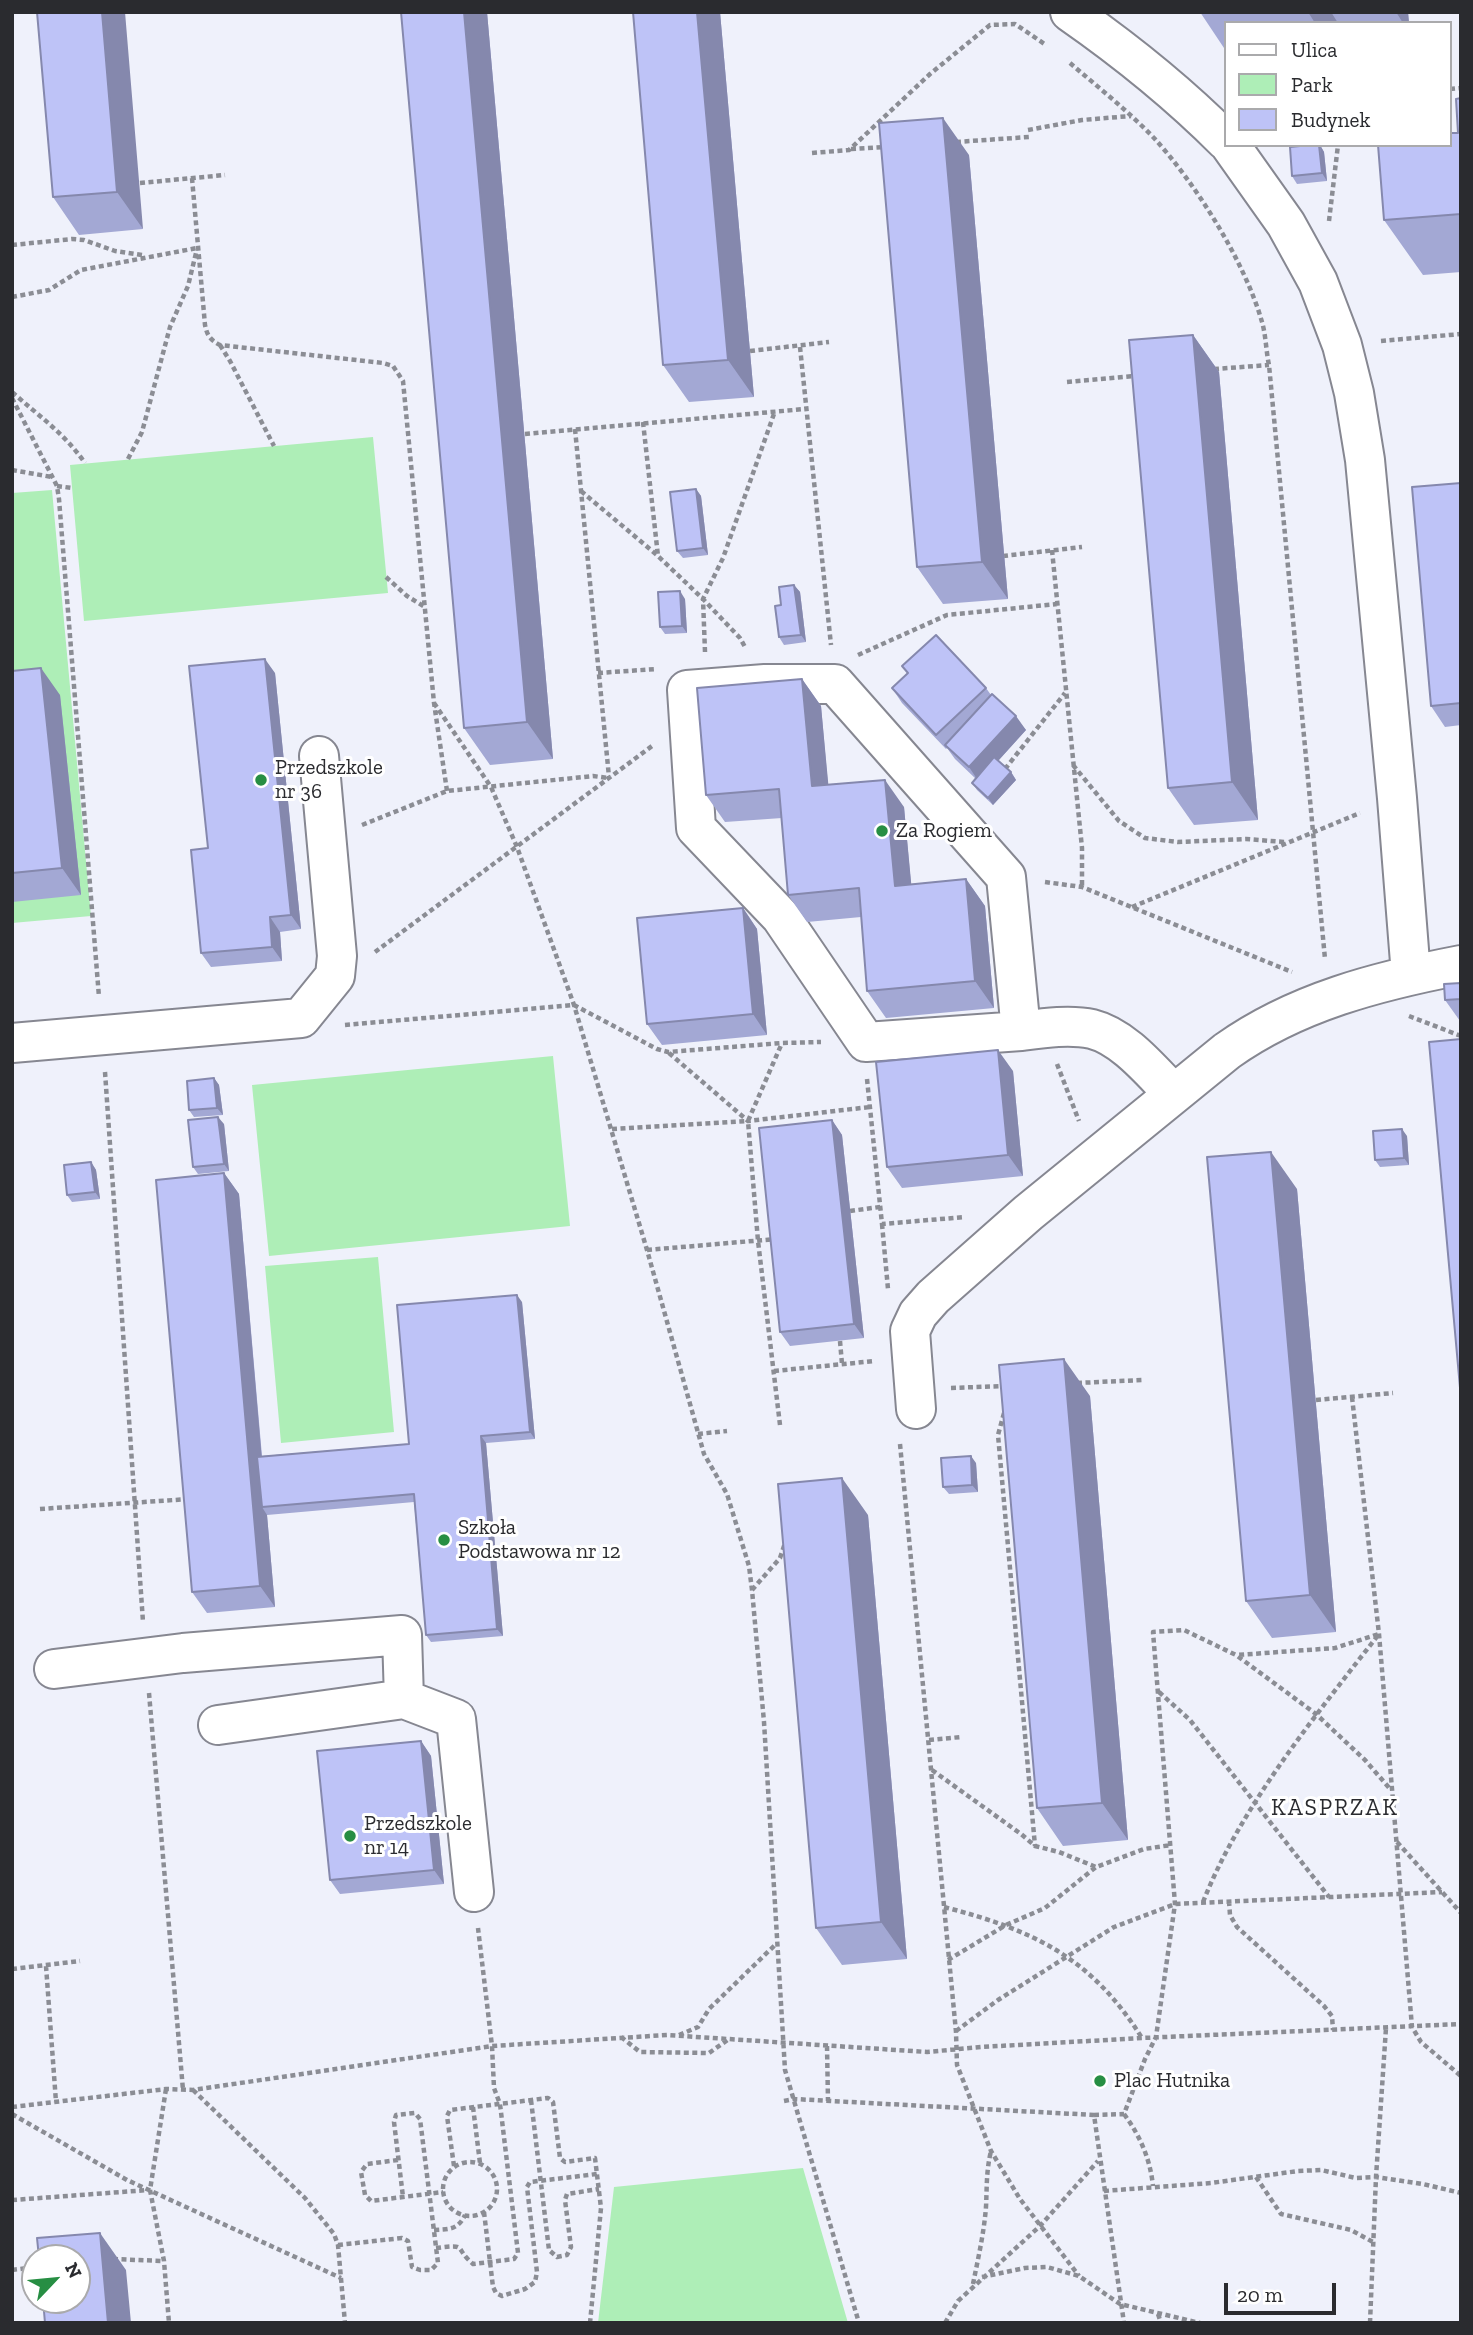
<!DOCTYPE html>
<html>
<head>
<meta charset="utf-8">
<style>
	body { margin:0 }
	#map { position:relative; width:1473px; height:2335px; overflow:hidden; background:#eff1fb; font-family:"Zilla Slab",serif }
	canvas { display:block }
	.frame { position:absolute; inset:0; border:14px solid #2a2b2f; pointer-events:none }
	.legend { position:absolute; left:1224px; top:21px; width:228px; height:126px; box-sizing:border-box; background:#fff; border:2px solid #aaaaac; margin:0; padding:9px 12px; list-style:none; font-size:21px; color:#2a2b2f }
	.legend li { display:flex; align-items:center; gap:14px; height:35px }
	.legend b { width:35px; border:2px solid #aaaaac }
	.north { position:absolute; left:21px; top:2244px; width:70px; height:70px; box-sizing:border-box; background:#fff; border:2px solid #aaaaac; border-radius:50%; rotate:64deg; font-size:19px; font-weight:700; line-height:28px; text-align:center; color:#2a2b2f }
	.north::after { content:''; display:block; margin:auto; width:24px; height:32px; background:#278e43; clip-path:polygon(50% 0,100% 100%,50% 72%,0 100%) }
	.scale { position:absolute; left:1224px; top:2283px; width:112px; height:32px; box-sizing:border-box; border:4px solid #2a2b2f; border-top:0; padding-left:9px; font-size:21px; line-height:24px; white-space:nowrap; color:#2a2b2f; -webkit-text-stroke:5px #fff; paint-order:stroke }
</style>
</head>
<body>
<div id="map">
<canvas width="1473" height="2335"></canvas>
<div class="frame"></div>
<ul class="legend">
<li><b style="height:9px;background:#fff"></b>Ulica</li>
<li><b style="height:19px;background:#aeeeb7"></b>Park</li>
<li><b style="height:19px;background:#bec3f7"></b>Budynek</li>
</ul>
<div class="north">N</div>
<div class="scale">20 m</div>
</div>
<script>
const ctx = document.querySelector('canvas').getContext('2d');
ctx.lineJoin = 'round';
function fill(path, color) { ctx.fillStyle = color; ctx.fill(path, 'evenodd'); }
function strokePath(path, color, width, dash) { ctx.strokeStyle = color; ctx.lineWidth = width; ctx.lineCap = dash ? 'butt' : 'round'; ctx.setLineDash(dash || []); ctx.stroke(path); }
function label(font, color, halo, rows, align = 'center') {
  ctx.font = font + ' "Zilla Slab",serif'; ctx.lineWidth = 6; ctx.setLineDash([]); ctx.textBaseline = 'middle'; ctx.strokeStyle = halo; ctx.fillStyle = color; for (const [text, x, y, turn = 0] of rows) {
    ctx.save(); ctx.translate(x, y); ctx.rotate((+turn || 0) * Math.PI / 180); ctx.textAlign = isNaN(turn) ? turn : align; if (halo) ctx.strokeText(text, 0, 0); ctx.fillText(text, 0, 0); ctx.restore();
  }
}
fill(new Path2D(`
	M373,437l15,156 -304,28 -14,-156z
	M52,490l39,426 -79,7v-430z
	M553,1056l17,170 -301,30 -17,-171z
	M378,1257l16,175 -113,11 -16,-177z
	M803,2168l45,155h-250l16,-136z`), '#aeeeb7');
const minor = new Path2D(`
	M1070,12c56,39 108,81 156,129
	M1230,145l56,79 32,58 24,63 12,48 11,67 32,338 14,177
	M1021,1031l-15,-154 -171,-193h-70l-78,6 9,138 85,89 85,125 155,-11c22,-3 49,-7 71,-2 32,8 59,42 81,64
	M12,1043l289,-25 34,-42 2,-20 -18,-200
	M916,1409l-6,-78 8,-17 15,-17 95,-84 199,-162c69,-49 151,-70 234,-86
	M54,1669l129,-16 219,-18 2,64 52,20 18,173
	M218,1725l186,-26`);
strokePath(minor, '#868791', 42);
strokePath(new Path2D(`
	M1070,63c28,24 58,48 84,75 42,46 91,124 108,184 4,14 4,29 7,43l56,594
	M1450,89l11,-1
	M1028,130l54,-10 49,-4
	M956,142l73,-5
	M851,149l34,-2
	M812,153l37,-3 81,-76 60,-49 25,-1 31,21
	M192,178l13,147c2,10 5,15 15,20l163,18 10,3 10,15 31,322 13,88
	M140,183l85,-8
	M1329,221l9,-76
	M12,245l60,-6 12,1 31,11 27,4
	M12,297l37,-7 32,-20 116,-22
	M1381,341l80,-7
	M220,345l10,16 44,85
	M800,347l31,298
	M750,351l79,-9
	M1214,369l55,-4
	M1067,382l68,-6
	M12,392c28,25 51,40 73,71
	M12,398l45,88 2,13 40,498
	M643,422l15,134 45,43 37,39 5,9
	M575,429l34,348
	M525,434l280,-25
	M128,459l14,-27 28,-105 18,-41 8,-33
	M12,470l40,7
	M57,486l15,2
	M581,491l76,64
	M1052,550l30,298v39
	M1003,556l79,-9
	M386,577l21,19 18,11
	M705,652l-2,-53 20,-41 52,-147
	M858,655l89,-40 110,-11
	M598,673l59,-4
	M434,703l57,84 26,60 57,158 73,245 57,204 23,40 22,72 3,24 12,132 21,348 74,253
	M1073,765l46,56 26,17 33,4 68,-3 38,3
	M1005,769l60,-76
	M362,825l85,-34 146,-15 15,2
	M1045,882l37,5 210,85
	M1132,907l228,-94
	M375,952l277,-206
	M1409,1016l52,20
	M345,1025l229,-20 83,44 11,3 114,-9 39,-1
	M669,1053l79,68 122,-14
	M1057,1064l22,57
	M105,1072l38,550
	M867,1079l15,145 83,-7
	M612,1129l135,-8
	M850,1211l30,-4
	M882,1224l6,65
	M647,1250l129,-11
	M840,1341l2,23
	M774,1371l100,-10
	M1077,1383l65,-3
	M951,1388l54,-2
	M1352,1397l27,237 33,393 9,15 40,34
	M1316,1400l77,-7
	M1004,1413l-6,22 37,411
	M780,1425l-22,-184 -10,-120 34,-78
	M698,1434l29,-3
	M900,1444l56,588 1,33 34,86 29,48 59,77
	M40,1509l149,-10
	M752,1590l28,-32 5,-15
	M1159,1692l31,28 139,177
	M149,1693l34,397
	M929,1740l32,-3
	M932,1770l89,64 14,12 24,6 37,15 48,-18 27,-4
	M1397,1842l64,71
	M1229,1901l1,14 7,12 87,79 8,10 1,14
	M1203,1902c38,-96 113,-187 176,-268l-44,14 -98,7
	M944,1907c89,23 147,50 198,131
	M948,1960l58,-35 39,-17 51,-41
	M46,1966l10,136
	M12,1969l68,-8
	M956,2031l42,-31 116,-73 61,-23 267,-12
	M679,2035l19,-8 11,-18 67,-65
	M621,2037l19,15 69,1 20,-14
	M827,2046l1,55
	M166,2089l-16,101 14,71 5,62
	M193,2090l112,108 29,36 4,11 7,78
	M531,2100l18,150 8,7 10,-2 4,-8 -6,-47 2,-6 32,-5
	M784,2101l10,-2 300,16 30,208
	M12,2107l154,-18 27,1 299,-44 175,-11 260,17 54,-5 161,-9 319,-14
	M473,2107l7,56
	M12,2114l115,66 214,98
	M1124,2114c16,22 26,44 29,72
	M1094,2115l30,-1 21,-55 11,-22 19,-133 -22,-272 31,-2 52,25 80,59 49,46 26,30
	M398,2160l-31,4 -6,8 4,23 6,6 72,-9
	M443 2189a27 27 0 1 1 54 0a27 27 0 1 1-54 0Z
	M454,2166l-7,-50 3,-6 98,-12 5,4 7,56 5,4 30,-4 6,50 -11,115
	M1256,2177l25,37 70,16 22,12
	M1104,2191l107,-8 87,-12 23,-1 35,8 20,-1 47,7 38,9
	M12,2200l137,-10
	M484,2212l9,75 3,6 6,3 23,-7 10,-7 2,-10 -10,-85 3,-5 67,-8
	M434,2230c15,-1 24,0 31,-15
	M338,2245l64,-7 6,3 4,26 8,3h11l7,-7 -18,-144 -5,-6 -19,2 -2,7 9,75
	M436,2248c33,-4 17,-1 37,16l41,-5 4,-6 -18,-149 -6,-16 -2,-42 -14,-118
	M113,2259l50,2
	M12,2270l23,-3
	M982,2277l43,-9 22,-1 32,9 41,28 80,19
	M973,2284c5,-25 11,-51 13,-77 1,-20 0,-35 5,-56
	M1158,2314l3,9
	M945,2323l13,-22 82,-75 58,-65
	M1370,2323l6,-146 10,-149`), '#8b8d94', 4.5, [5, 3.5]);
strokePath(minor, '#fff', 38);
fill(new Path2D(`
	M37,12l106,217 -64,6 -26,-38z
	M401,12h86l66,747 -63,6 -26,-37z
	M633,12h87l34,385 -65,5 -26,-37z
	M1200,12h208l1,11h-67l-2,-2h-3l1,2h-112v28z
	M1461,98v174l-38,3 -39,-55 74,-87z
	M1320,145l4,7 3,29 -30,3 -5,-8z
	M969,155l39,444 -65,5 -26,-37z
	M1193,335l26,37 39,448 -64,5 -26,-37z
	M1461,483v242l-16,2 -14,-21z
	M696,489l5,7 7,59 -25,3 -6,-7z
	M794,585l6,7 6,50 -22,3 -5,-8 2,-32z
	M685,599l2,34 -22,1 -5,-7z
	M902,666l84,22 5,7 35,35 -28,31 13,11 5,8 -23,25 -16,-15 -5,-7 4,-4 -21,-20 -8,-11 -1,1 -44,-46 -10,-15 16,-14z
	M12,671l48,24 21,200 -69,7z
	M275,673l26,256 -21,3 2,29 -71,6 -10,-14 7,-105z
	M802,679l19,27 7,79 76,22 7,77 55,-5 19,27 9,102 -108,10 -19,-27 -6,-74 -54,5 -19,-27 -6,-77 -57,4 -19,-27z
	M743,908l14,21 10,106 -105,10 -15,-21z
	M1461,983v38h-1l-15,-21z
	M1013,1071l10,105 -121,12 -15,-21z
	M214,1078l5,7 4,30 -29,2 -5,-7z
	M832,1120l10,15 22,203 -74,8 -10,-14z
	M224,1124l5,47 -31,3 -5,-7z
	M1407,1136l2,29 -29,2 -5,-7z
	M91,1162l5,8 4,29 -28,3 -5,-7z
	M224,1173l15,21 23,262 147,-12 113,-142 13,137 -49,4 17,193 -72,6 -5,-7 -12,-133 -147,13 8,92 -68,6 -15,-21z
	M1297,1189l39,443 -64,6 -26,-37z
	M1090,1396l38,444 -65,6 -26,-38z
	M976,1463l2,29 -29,2 -6,-7z
	M868,1515l39,444 -65,6 -26,-37z
	M421,1741l10,15 13,128 -104,10 -10,-14z`), '#a3a8d4');
fill(new Path2D(`
	M102,12h23l18,217 -26,-37z
	M464,12h23l66,747 -26,-37z
	M697,12h23l34,385 -26,-37z
	M1308,12h23l7,11h-23z
	M1396,12h12l1,11h-6z
	M943,118l26,37 39,444 -26,-37z
	M1320,145l4,7 3,29 -5,-8z
	M1193,335l26,37 39,448 -26,-38z
	M696,489l5,7 7,59 -5,-7z
	M794,585l6,7 6,50 -5,-7z
	M680,591l5,8 2,34 -5,-7z
	M265,659l10,14 26,256 -10,-14z
	M41,668l19,27 21,200 -19,-27z
	M802,679l19,27 10,107 -19,-27z
	M1016,716l10,14 -47,52 -10,-15z
	M1011,772l5,8 -23,25 -5,-7z
	M885,780l19,27 10,106 -19,-27z
	M966,879l19,27 9,102 -19,-27z
	M743,908l14,21 10,106 -14,-21z
	M270,917l10,15 2,29 -10,-14z
	M998,1050l15,21 10,105 -15,-21z
	M214,1078l5,7 4,30 -6,-7z
	M218,1117l6,7 5,47 -5,-7z
	M832,1120l10,15 22,203 -10,-14z
	M1402,1129l5,7 2,29 -5,-7z
	M1271,1152l26,37 39,443 -26,-37z
	M91,1162l5,8 4,29 -5,-7z
	M224,1173l15,21 27,313h-4l5,8 8,92 -15,-21z
	M517,1295l5,7 13,137 -5,-7z
	M1064,1359l26,37 38,444 -26,-37z
	M481,1436l5,7 17,193 -6,-7z
	M971,1456l5,7 2,29 -6,-7z
	M842,1478l26,37 39,444 -26,-37z
	M421,1741l10,15 13,128 -10,-14z
	M100,2233l26,37 5,53h-23z`), '#8588ad');
const building = new Path2D(`
	M37,12h65l15,180 -64,5z
	M401,12h63l63,710 -63,6z
	M633,12h64l31,348 -65,5z
	M1461,98v116l-77,6 -6,-75h72v-12h8l-2,-34z
	M943,118l39,444 -65,5 -38,-444z
	M1310,145h9l3,28 -30,3 -2,-29z
	M1193,335l39,447 -64,6 -39,-448z
	M1461,483v220l-30,3 -19,-219z
	M696,489l7,59 -26,3 -7,-59z
	M794,585l7,50 -22,2 -4,-31 6,-1 -2,-18z
	M680,591l2,35 -22,1 -2,-35z
	M936,635l50,53 -50,47 -44,-47 16,-15 -6,-7z
	M265,659l26,256 -21,2 2,30 -71,6 -10,-103 17,-2 -19,-182z
	M41,668l21,200 -50,5v-202z
	M802,679l10,107 73,-6 10,106 71,-7 9,102 -108,10 -8,-103 -71,7 -9,-106 -73,6 -9,-107z
	M992,694l24,22 -47,51 -24,-22z
	M994,757l17,15 -23,26 -16,-15z
	M743,908l10,106 -106,10 -10,-106z
	M1461,983v16l-16,1 -1,-16z
	M1461,1039v360l-32,-357z
	M998,1050l10,105 -121,12 -11,-105z
	M214,1078l3,30 -28,2 -2,-29z
	M218,1117l6,47 -31,3 -5,-47z
	M832,1120l22,204 -74,8 -21,-204z
	M1402,1129l2,29 -29,2 -2,-29z
	M1271,1152l39,443 -64,6 -39,-444z
	M91,1162l4,30 -28,3 -3,-30z
	M224,1173l36,413 -68,6 -36,-412z
	M517,1295l13,137 -49,4 16,193 -71,6 -12,-141 -152,13 -5,-50 152,-13 -12,-139z
	M1064,1359l38,444 -65,5 -38,-443z
	M971,1456l1,29 -29,2 -2,-29z
	M842,1478l39,444 -65,6 -38,-444z
	M421,1741l13,129 -104,10 -13,-129z
	M100,2233l8,90h-63l-2,-23h34v-42h-38l-2,-20z`);
fill(building, '#bec3f7');
strokePath(building, '#8588ad', 2);
for (const [x, y, r, color] of [
	[261,780,7,"#278e43"],
	[882,831,7,"#278e43"],
	[444,1540,7,"#278e43"],
	[350,1836,7,"#278e43"],
	[1100,2081,7,"#278e43"]
]) { const dot = new Path2D(); dot.arc(x, y, r, 0, 2 * Math.PI); ctx.fillStyle = color; ctx.fill(dot); strokePath(dot, '#fff', 2.5); }
label('21px', '#2a2b2f', '#fff', [
	["Przedszkole",275,768],
	["nr 36",275,792],
	["Za Rogiem",896,831],
	["Szkoła",458,1528],
	["Podstawowa nr 12",458,1552],
	["Przedszkole",364,1824],
	["nr 14",364,1848],
	["Plac Hutnika",1114,2081]
], 'left');
ctx.letterSpacing = '2px';
label('23px', '#2a2b2f', '#fff', [
	["KASPRZAK",1335,1808]
]);
ctx.letterSpacing = '0px';
</script>
</body>
</html>
